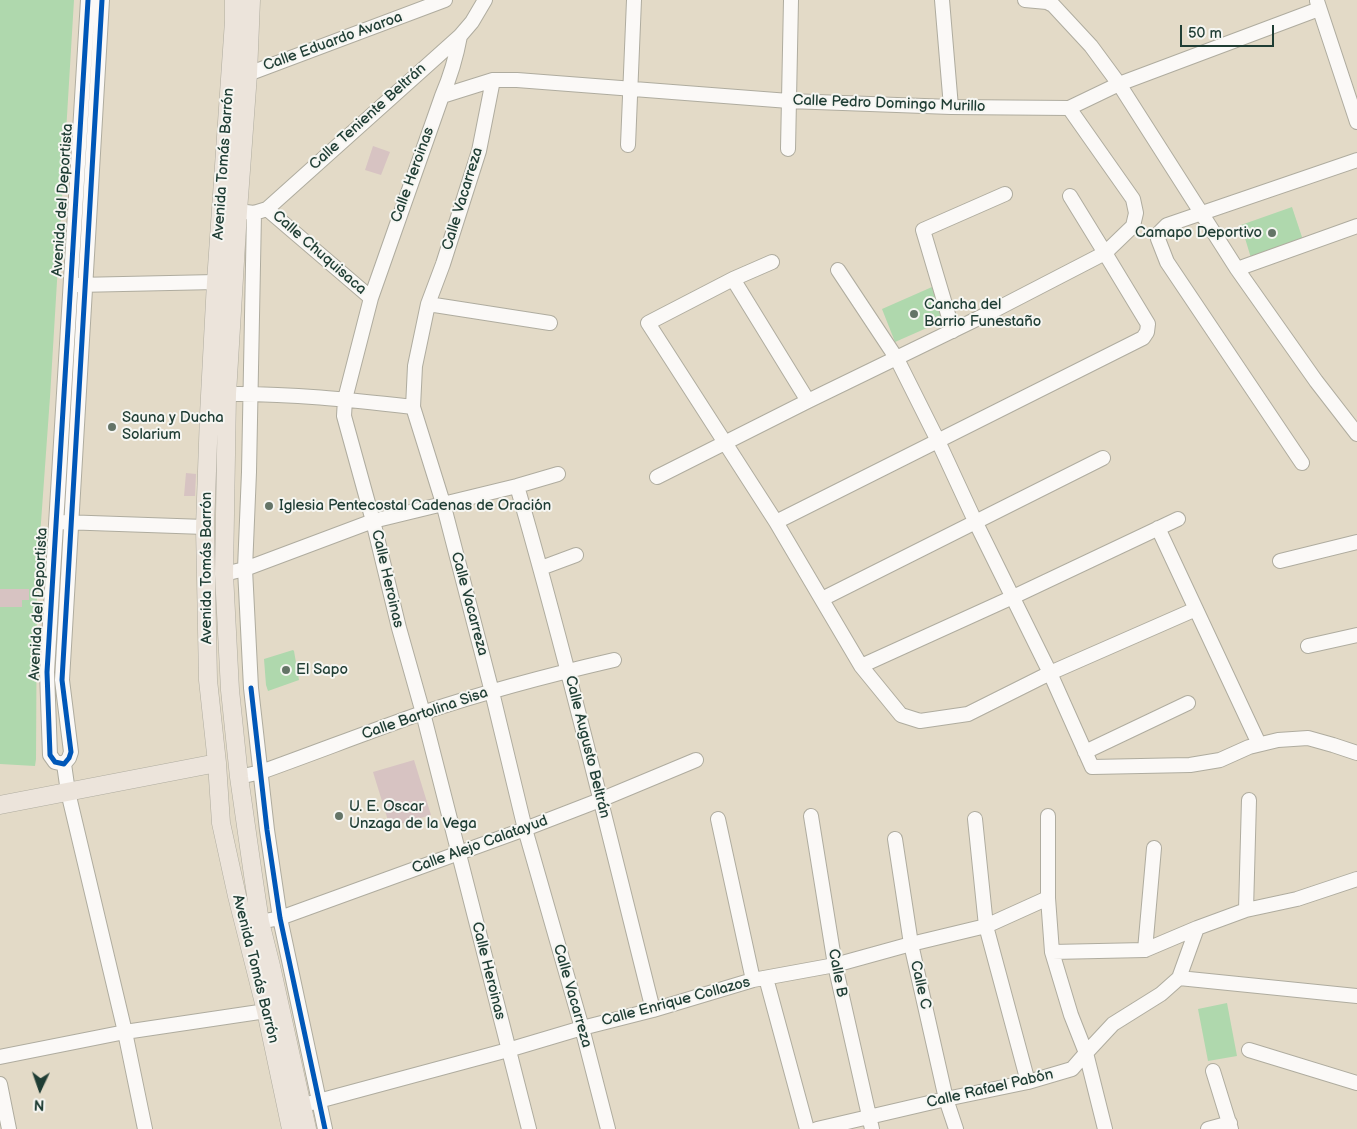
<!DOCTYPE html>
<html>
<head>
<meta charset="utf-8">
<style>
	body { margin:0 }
	#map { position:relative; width:1357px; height:1129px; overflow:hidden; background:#e3dac7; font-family:"Balsamiq Sans",sans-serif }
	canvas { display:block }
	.north { position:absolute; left:15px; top:1064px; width:50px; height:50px; -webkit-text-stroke:4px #f6f6f2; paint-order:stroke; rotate:183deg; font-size:14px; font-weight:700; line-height:20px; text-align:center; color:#1f3d34 }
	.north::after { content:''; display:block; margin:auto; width:18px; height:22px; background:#1f3d34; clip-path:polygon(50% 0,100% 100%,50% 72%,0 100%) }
	.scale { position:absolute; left:1180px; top:25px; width:94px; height:22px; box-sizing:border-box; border:2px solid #1f3d34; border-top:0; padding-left:6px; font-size:15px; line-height:18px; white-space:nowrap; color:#1f3d34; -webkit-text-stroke:4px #f6f6f2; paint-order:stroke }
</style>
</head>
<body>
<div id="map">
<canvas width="1357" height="1129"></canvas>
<div class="north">N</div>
<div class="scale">50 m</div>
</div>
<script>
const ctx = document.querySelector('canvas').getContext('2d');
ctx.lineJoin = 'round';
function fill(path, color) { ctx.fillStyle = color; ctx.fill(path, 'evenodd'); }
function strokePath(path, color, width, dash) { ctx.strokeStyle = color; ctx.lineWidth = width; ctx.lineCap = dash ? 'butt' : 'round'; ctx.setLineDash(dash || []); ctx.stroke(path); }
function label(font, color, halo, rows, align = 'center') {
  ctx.font = font + ' "Balsamiq Sans",sans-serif'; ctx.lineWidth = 4; ctx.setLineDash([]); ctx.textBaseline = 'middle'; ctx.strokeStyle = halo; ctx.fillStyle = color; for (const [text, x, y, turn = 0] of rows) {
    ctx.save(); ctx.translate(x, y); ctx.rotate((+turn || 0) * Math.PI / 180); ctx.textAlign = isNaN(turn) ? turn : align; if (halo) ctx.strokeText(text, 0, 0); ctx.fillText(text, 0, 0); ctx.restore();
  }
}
fill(new Path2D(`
	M0,0h74l-24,397 -13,181 -1,181 -1,7 -35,-2z
	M1292,207l11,33 -52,18 -10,-33z
	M932,287l13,33 -50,22 -13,-33z
	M293,650l1,1 5,29 -31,11 -2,-6 -2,-26z
	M1227,1003l10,53 -29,5 -10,-52z`), '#afd8ad');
fill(new Path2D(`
	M373,146l17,6 -9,23 -16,-5z
	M186,473l10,1 -1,22h-11z
	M0,589h29v11h-7v7h-22z
	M414,760l17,55 -41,12 -17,-55z`), '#d7c3c2');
const minor = new Path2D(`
	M88,0l-41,672 3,83 5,7 9,2 5,-6 2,-6 -9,-72 40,-680
	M942,0l9,107
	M1025,0l22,2 6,3 38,41 28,38 118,185 79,112 41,53
	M1317,1l40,121
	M460,36c-4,22 -9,39 -18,60l-71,202 -26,101 -1,17 29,105 26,107 24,85 106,416
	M248,74l197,-74
	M493,80l-14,71 -36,113 -15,40 -13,62 -2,41 30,96 49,189 33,137 57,199 26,101
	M442,96l51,-16h24l272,21 162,6 118,1 50,-24 200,-75
	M628,145l6,-145
	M788,149l3,-149
	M267,209l104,89
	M246,212l8,1 13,-4 193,-173 12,-14 13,-22
	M254,213l-5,259 -4,97 6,119 16,142 13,88 45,211
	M772,262l-39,17 -85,44 128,199 85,144 40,49 19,6 48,-7 82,-41 146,-64
	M1237,269l120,-43
	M838,270l59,89 41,82 37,80 75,152 42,94 98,-2 30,-5 29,-13 29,-7 30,-2 25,7 24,8
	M733,279l75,122
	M77,285l139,-3 10,1
	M428,304l122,19
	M953,331l-30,-101 82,-36
	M227,394c62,-1 124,6 186,13
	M1302,463l-135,-201 -9,-23 2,-7 7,-7 190,-65
	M657,477l151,-76 181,-88 116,-60 -35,-57
	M517,486c50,173 92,349 136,524
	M62,522l143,5
	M776,522l367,-184 4,-6 1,-8 -43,-71 28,-27 3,-13 -3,-14 -64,-91
	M1158,528l101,216
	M1280,561l77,-19
	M541,568l35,-13
	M224,574l21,-5 128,-48 144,-35 41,-12
	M822,599l281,-141
	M1308,646l49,-11
	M861,666l152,-69 165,-78
	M1085,752l103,-49
	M64,764l4,28 57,240 20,97
	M239,777l22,-5c53,-19 107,-40 161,-59 63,-21 127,-38 192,-53
	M811,816l24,149 37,164
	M1048,816v82l4,54 93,-2 52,-22
	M718,819l35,161
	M975,819l11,107 42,156
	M895,839l16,105 35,155 10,30
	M1246,910l3,-110
	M260,922l20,-4 245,-89 75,-29 96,-40
	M1145,950l9,-102
	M1052,952l19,63 15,38 19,76
	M766,978l41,151
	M1179,978l178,18
	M1249,1050l108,33
	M0,1057l125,-25 141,-21
	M1213,1071l18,58
	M0,1084l9,45
	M311,1103l197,-53 74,-22 71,-18 100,-30 82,-15 76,-21 75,-18 62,-28
	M817,1129l129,-30 82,-17 44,-13 14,-16 27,-29 48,-30 18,-16 18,-50 49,-18 51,-11 60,-20
	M1208,1129l22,-6`);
const major = new Path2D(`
	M234,0v21l-18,261 -7,133 -4,112 3,153 9,83 4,60 16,73 29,115 25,118
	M251,0l-3,74 -10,137 -11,183 -3,180 6,116 9,87 14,98 7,47 11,44 36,163
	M0,805l217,-42`);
strokePath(minor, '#afac9f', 16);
strokePath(major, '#afac9f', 19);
strokePath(minor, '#fbf9f7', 14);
strokePath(major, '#ece4db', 18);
strokePath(new Path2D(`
	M88,0l-41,672 3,83 5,7 9,2 5,-6 2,-6 -9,-72 40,-680
	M251,688l16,142 13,88 45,211`), '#0057b8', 5);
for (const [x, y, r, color] of [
	[1272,233,5,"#647467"],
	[914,314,5,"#647467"],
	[112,427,5,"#647467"],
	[269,506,5,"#647467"],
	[286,670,5,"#647467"],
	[339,816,5,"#647467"]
]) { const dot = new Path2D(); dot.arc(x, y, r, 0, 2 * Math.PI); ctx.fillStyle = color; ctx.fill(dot); strokePath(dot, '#f6f6f2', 2); }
label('15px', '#1f3d34', '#f6f6f2', [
	["Calle Eduardo Avaroa",333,42,-20],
	["Calle Pedro Domingo Murillo",889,104,2],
	["Calle Teniente Beltrán",368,117,-42],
	["Avenida Tomás Barrón",224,164,-86],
	["Calle Heroinas",413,175,-70],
	["Calle Vacarreza",463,199,-73],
	["Avenida del Deportista",63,200,-86],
	["Calle Chuquisaca",319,253,41],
	["Avenida Tomás Barrón",207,568,-90],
	["Calle Heroinas",387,579,77],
	["Avenida del Deportista",39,604,-87],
	["Calle Vacarreza",469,604,75],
	["Calle Bartolina Sisa",425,714,-19],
	["Calle Augusto Beltrán",587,747,76],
	["Calle Alejo Calatayud",480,845,-20],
	["Avenida Tomás Barrón",255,969,76],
	["Calle Heroinas",488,971,76],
	["Calle B",837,973,79],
	["Calle C",920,985,77],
	["Calle Vacarreza",572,996,74],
	["Calle Enrique Collazos",676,1002,-15],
	["Calle Rafael Pabón",990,1089,-13]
]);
label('15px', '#1f3d34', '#f6f6f2', [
	["Camapo Deportivo",1262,233,"right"],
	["Cancha del",924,305],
	["Barrio Funestaño",924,322],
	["Sauna y Ducha",122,418],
	["Solarium",122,435],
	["Iglesia Pentecostal Cadenas de Oración",279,506],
	["El Sapo",296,670],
	["U. E. Oscar",349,807],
	["Unzaga de la Vega",349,824]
], 'left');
</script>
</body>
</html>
